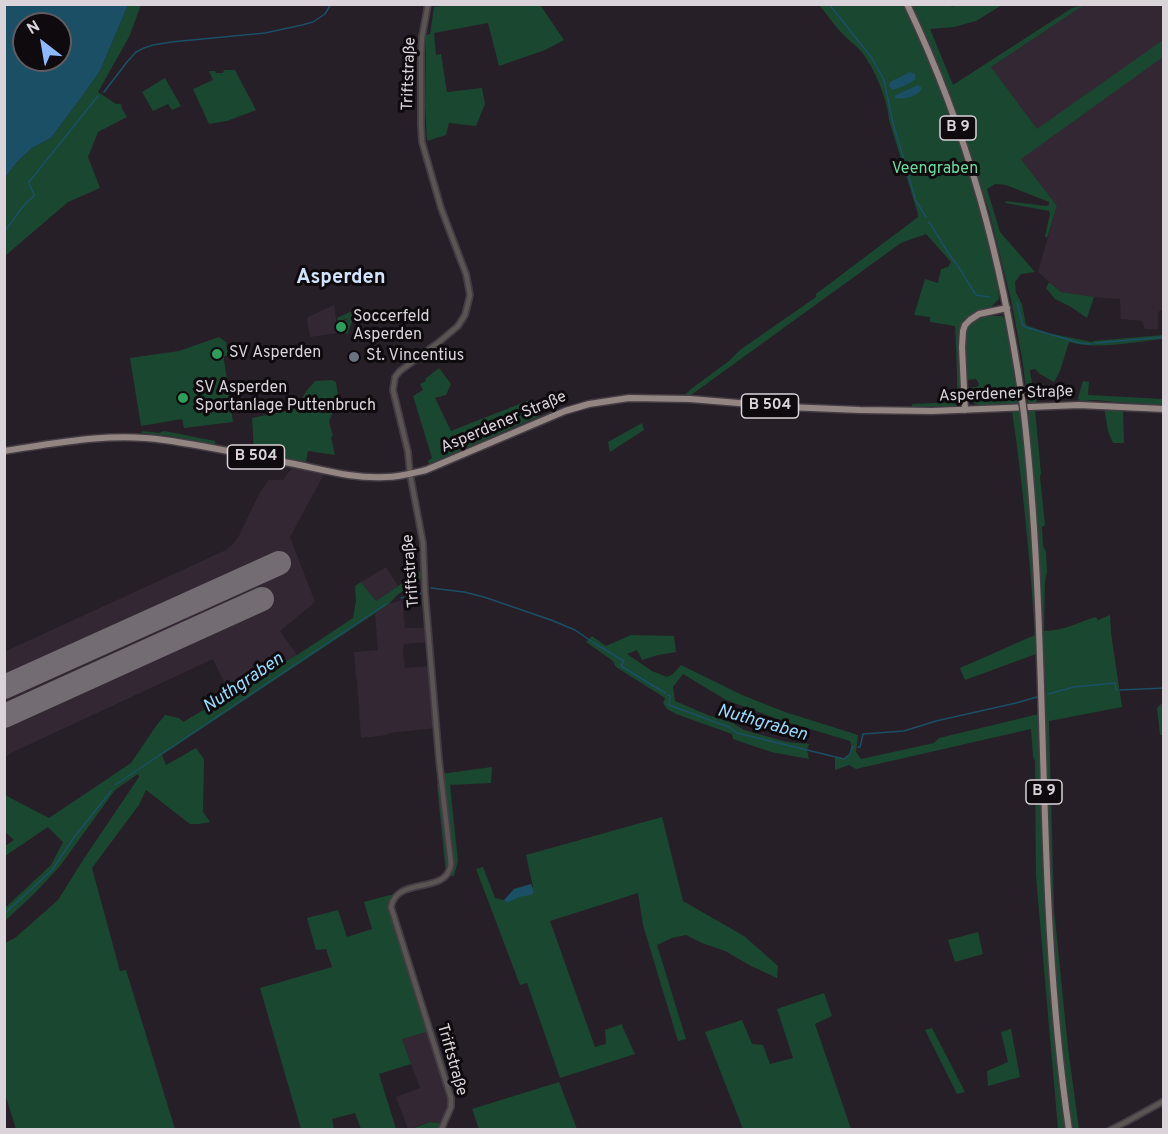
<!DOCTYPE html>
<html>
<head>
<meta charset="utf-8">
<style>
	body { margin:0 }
	#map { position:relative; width:1168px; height:1134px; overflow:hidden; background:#271f27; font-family:Overpass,sans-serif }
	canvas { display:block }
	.frame { position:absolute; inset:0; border:6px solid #dad4da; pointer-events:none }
	.north { position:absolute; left:12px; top:12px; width:60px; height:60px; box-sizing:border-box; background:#0e0a0e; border:2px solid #605b60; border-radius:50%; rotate:329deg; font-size:16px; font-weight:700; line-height:24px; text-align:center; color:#dad4da }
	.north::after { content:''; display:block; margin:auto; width:21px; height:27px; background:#8eb8fd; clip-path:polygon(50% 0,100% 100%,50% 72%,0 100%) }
</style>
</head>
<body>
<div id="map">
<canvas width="1168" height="1134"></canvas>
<div class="frame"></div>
<div class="north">N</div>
</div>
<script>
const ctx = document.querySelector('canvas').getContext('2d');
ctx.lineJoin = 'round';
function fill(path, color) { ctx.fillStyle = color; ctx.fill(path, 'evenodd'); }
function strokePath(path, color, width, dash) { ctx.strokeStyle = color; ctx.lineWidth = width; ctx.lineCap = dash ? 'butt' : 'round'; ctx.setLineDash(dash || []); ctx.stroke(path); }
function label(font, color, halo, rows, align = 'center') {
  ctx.font = font + ' Overpass,sans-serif'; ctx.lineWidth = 6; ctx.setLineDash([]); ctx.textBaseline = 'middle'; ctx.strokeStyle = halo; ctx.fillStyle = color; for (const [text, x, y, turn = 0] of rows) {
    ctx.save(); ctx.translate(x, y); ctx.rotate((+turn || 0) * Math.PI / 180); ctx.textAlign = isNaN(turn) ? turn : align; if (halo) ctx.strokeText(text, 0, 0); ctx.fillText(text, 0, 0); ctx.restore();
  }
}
fill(new Path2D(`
	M1084,5h79l1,304 -6,3v17h-13l-3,-8 -21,-2 -1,-20 -30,-2 -29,-5 -23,-20 19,-66 -36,-47 -30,-92z
	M334,305l4,28 -28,4 -3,-18 1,-2z
	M292,468l32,6 -34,63 25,65 -35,29 17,24 -67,39 -17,-35 -200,93 -8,5 -1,-105 222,-102 7,-6 6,-8 21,-44 9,-12h14z
	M386,567l12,19 -22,15 -15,-19z
	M402,600l3,28h24l1,14 -26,2 -1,8 2,16 27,-2 4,62 -47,5 -2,2 -26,3 -4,-59 -1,-1 -2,-26 24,-2 -3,-37 14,-9z
	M430,1031l22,71 -8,22 -14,-2 -22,7 -12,-32 24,-9 -18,-49z`), '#332733');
fill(new Path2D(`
	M128,5h13l-12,32 -31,55 18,12h5l1,5 5,8 -29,15 -10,25 12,31 -32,14 -63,54v-78l12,-16 15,-14 19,-10 32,-43 17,-24z
	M447,5h93l24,35 -19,10 -46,16 -11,-43 -54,10 2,22 5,-1 6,38 35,-4 3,16 -9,22 -27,-3 -3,12 -19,6 -2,-36 1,-70 4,-1 4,-27z
	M819,5h85c33,75 65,150 84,231 4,21 10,42 11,63l-8,8 -12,4 -11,6 -7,9 -2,16 2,64 -49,1v-3l45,-2v-27l-2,-49 -25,-4v-5l-16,-2 11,-36 13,4 3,-14 7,-2 3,-5 -25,-28 -25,9 -210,152h-6l6,-6 38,-28 11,-11 76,-53v-3l102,-77v-3l-29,-94c-1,-20 -17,-59 -32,-73 -2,-2 -5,-4 -7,-6 -12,-10 -21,-24 -31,-36z
	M910,5h40l2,2 4,-2h46l-26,16 -22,6 -24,2 23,56 119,-77 12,-3 -93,62 46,62 126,-89v17l-142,102 36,47 -10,32 -2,-2 5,-22 -1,-3 -44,-8 1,-2 40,5 3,-1v-3l-43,-17 -11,-1 -8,5 13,43 35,40 -14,2 -6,8 1,11 6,11 4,21 22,8 44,9 1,-1 70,-6v4c-28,3 -67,11 -94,3l-9,29 -6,11 -14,-8 -5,-5 -5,1c1,12 5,22 7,33l-9,1 -6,-46 -11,-58 -22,-89 -40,-118z
	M224,70h11l21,40 -29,11 -18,3 -16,-35 20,-9 -4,-9h6l1,2h7z
	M165,78l16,28 -9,4 -4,-6 -15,7 -11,-19z
	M1049,282l12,10 33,5 -7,21 -16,-11 -16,-8 -9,-11z
	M352,311v11l-5,13 -3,-4h-5l-1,-9h5l2,9 -1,-10 5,-3 -11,4 -1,-4z
	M990,316h12l4,5 13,85c-12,0 -44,5 -50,-8 -1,-2 -2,-8 -2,-10l10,-1 2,-3 -3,-5 -10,1c-1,-10 -1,-20 -1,-30 0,-21 1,-31 25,-34z
	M219,337l7,5 2,14h-4v4l9,62 -49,6 -2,-9 -41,7 -11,-68 49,-7z
	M439,368l12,16 -5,11 -11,3 16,33 81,-32 4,7 4,10 -111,48 -1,-3 4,-3 -19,-62 10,-6 -3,-6 6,-3 -1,-2z
	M332,380l4,2 2,14 -9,26 4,14 -2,1 4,18 -27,-4 -2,11 -52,-10 -2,-34 47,-10 3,1 1,-1c-4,-12 5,-18 12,-27z
	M1083,381l6,1 -1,13 75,4v6l-48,-3 -19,-2 -17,1 -1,-3z
	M1104,407l19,1 1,35h-11l-5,-12z
	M1020,410l10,92 8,139 -3,1 1,12 -71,26 -5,-12 75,-33c-5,-75 -12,-150 -23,-224z
	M1028,410h7l6,63 -1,4 5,48 -3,2 1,19 3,6 1,20 -2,9 -1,50c20,0 34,-9 52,-14l2,3 12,-5 1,18 11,74 -73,14 5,188 14,139 11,81h-6l-11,-79 -11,-150 -11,-318z
	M642,423l2,7 -34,22 -2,-10z
	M142,431l17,2 5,-2 51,10v4l-44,-9 -29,-3z
	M422,570v8l-25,17 -8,9 -227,151 4,10 30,-17 8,11 -1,53 7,10 -11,2h-9l-44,-34 -7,15 -47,63 28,103 6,-1 49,159h-159l-11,-35v-151l10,-5 43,-38 27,-43 54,-80 -1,-3 -23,16 -55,76 -26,28 -29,27v-13l46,-43 12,-23 -15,-15 -43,29v-10l9,-6 -9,-8v-37l44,23 82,-55 25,-37 9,-11 14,3 4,4 114,-67 56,-37 3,-17 -1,-15 6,-4 15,19z
	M631,635l43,1 2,16 -18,3 -16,5 -5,-10 -10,4 25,17 15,6 6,-3 8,-9 61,30 43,17 73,23 -2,17 5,7 73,-16 5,-5 100,-24 11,266 15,149h-7l-22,-252 -1,-116 -2,-5 -2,-27 -175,40 -7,-4 -14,5v-13l9,2c8,-5 9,-10 6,-18l-70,-21 -54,-20 -43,-26 -10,13 2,14 33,14 25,8 11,7 43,12 22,2 -2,6 2,9 -38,-7 -38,-13 -1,-5 -56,-20 -9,-5 -4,-6 2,-5 -49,-31 -3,-6 -27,-19 6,-6 14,10z
	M1163,702v33h-3l-3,-27z
	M492,767l-1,16 -41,2 8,76 -4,15 -8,-1 -9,-91h4l-1,-10z
	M662,817l21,84 61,35 34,30 -1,12 -26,-12 -26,-15 -23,-8 -16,-8 -14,3 -15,7 29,94 -8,2 -35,-116 -5,-32 -88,28 45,126 11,-3 -1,-14 17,-6 1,4 12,26 -75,24 -33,-95 -7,2 -44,-116 7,-2 12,31 9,2 3,3 26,-16 -7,-32z
	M390,895l5,1 -4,8 39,127 -28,8 9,25 -32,10 17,55h-35l-6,-16 -23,6 2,10h-33l-41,-141 72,-21 -6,-18 -10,1 -9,-32 31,-8 9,27 25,-8 -8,-27z
	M978,932l5,22 -28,8 -7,-22z
	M824,993l8,23 -17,8 36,105h-108l-38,-97 37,-12 10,24 11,1 7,19 23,-6 -16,-49z
	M932,1028l33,64 -8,2 -32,-64z
	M1011,1029l9,48 -32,9 -1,-15 21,-9 -7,-30z
	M559,1082l18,47h-98l-7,-20z
	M430,1122l14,2 -3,5 -33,1z`), '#1a472f');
fill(new Path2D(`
	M5,4l123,1 -28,66 -17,24 -32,43 -19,10 -15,14 -12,16zM24,24h36v36h-36z
	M910,72l5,2v6l-11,6 -12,4 -3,-4 1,-4z
	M918,85l4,3c-4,9 -19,12 -28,10l2,-3z
	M531,884l3,8 -3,3 -12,2 -12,6 -3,-3 10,-11z`), '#1b4f66');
strokePath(new Path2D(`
	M829,4l43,54 12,22 9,43 23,78 10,16
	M104,92l23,-30 9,-10 8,-4 9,-3 18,-3 94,-9 37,-8 11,-3 12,-8 6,-10
	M929,222l20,32 8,11
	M4,232l20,-27 10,-9c0,-6 -5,-8 -5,-14l69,-86
	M958,266l18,29 14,2
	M1017,302l6,24 2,1 55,16 11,1
	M1155,338l9,-1
	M1095,343l58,-5
	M431,588l33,4 20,5 67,23 24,10 19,13 30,18 -3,5 44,27
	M401,598l16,-3 4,-2
	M1120,690l44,-2
	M1048,694l26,-7 41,-4 1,7h1
	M668,695l2,1 -1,9 60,22 8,6 107,26 6,-5 2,-7h2
	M1164,701v2
	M858,747h2l3,-13 41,-3 32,-10 80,-18 21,-6
	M115,785l271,-181
	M4,914l48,-44 23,-34 36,-45`), '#1b4f66', 1.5);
strokePath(new Path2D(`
	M4,687l275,-124
	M4,716l258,-117`), '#736c73', 24);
const minor = new Path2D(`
	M428,4l-6,33 -1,18v70l1,17 19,66 25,66 4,21 -5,20 -7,11 -19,16 -39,29 -5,6 -2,13 15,62 2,22 13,69 2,49 14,168 12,104c-4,32 -54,11 -60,43l60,191v9l-10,23
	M1110,1130l16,-8 38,-21`);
const major = new Path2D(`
	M907,4c61,128 95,256 115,395
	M965,410l-3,-63 1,-16 2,-6 5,-5 9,-6 28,-6
	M1024,414c27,238 10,478 45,716
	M4,451c53,-8 106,-19 160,-11 44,6 87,16 131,24 29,6 60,15 91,13 13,0 27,-4 40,-7l139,-59 24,-7 40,-6 61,1 97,8 73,3 72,1 147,-6 85,4`);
strokePath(minor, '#443c44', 8);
strokePath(major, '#443c44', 9);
strokePath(minor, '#5a5452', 4.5);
strokePath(major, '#938582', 6);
const majorBridge = new Path2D(`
	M1022,399l2,15`);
strokePath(majorBridge, '#443c44', 9, []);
strokePath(majorBridge, '#938582', 6);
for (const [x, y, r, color] of [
	[341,327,6,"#2e9e5b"],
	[217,354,6,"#2e9e5b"],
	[354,357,6,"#6b7280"],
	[183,398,6,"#2e9e5b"]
]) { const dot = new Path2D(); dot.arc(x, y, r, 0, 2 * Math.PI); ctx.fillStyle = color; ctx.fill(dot); strokePath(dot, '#0e0a0e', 2); }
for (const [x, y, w] of [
	[958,128,36],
	[770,406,57],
	[256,457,57],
	[1044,792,36]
]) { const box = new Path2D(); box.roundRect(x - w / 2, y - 12, w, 24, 4.5); ctx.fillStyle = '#0e0a0e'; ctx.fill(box); strokePath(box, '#dad4da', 1.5); }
label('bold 15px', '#dad4da', null, [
	["B 9",958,128],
	["B 504",770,406],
	["B 504",256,457],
	["B 9",1044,792]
]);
label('16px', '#dad4da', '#0e0a0e', [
	["Triftstraße",410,74,-88],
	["Asperdener Straße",1006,395,-2],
	["Asperdener Straße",504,423,-23],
	["Triftstraße",412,571,-95],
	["Triftstraße",451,1060,74]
]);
label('16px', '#69dd9e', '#0e0a0e', [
	["Veengraben",935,170]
]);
label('16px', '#dad4da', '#0e0a0e', [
	["Soccerfeld",353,318],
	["Asperden",353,336],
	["SV Asperden",229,354],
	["St. Vincentius",366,357],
	["SV Asperden",195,389],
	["Sportanlage Puttenbruch",195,407]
], 'left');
label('italic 18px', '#95dafc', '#0e0a0e', [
	["Nuthgraben",244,684,-34],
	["Nuthgraben",762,724,16]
]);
label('bold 20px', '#d2e3fd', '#0e0a0e', [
	["Asperden",341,279]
]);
</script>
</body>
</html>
